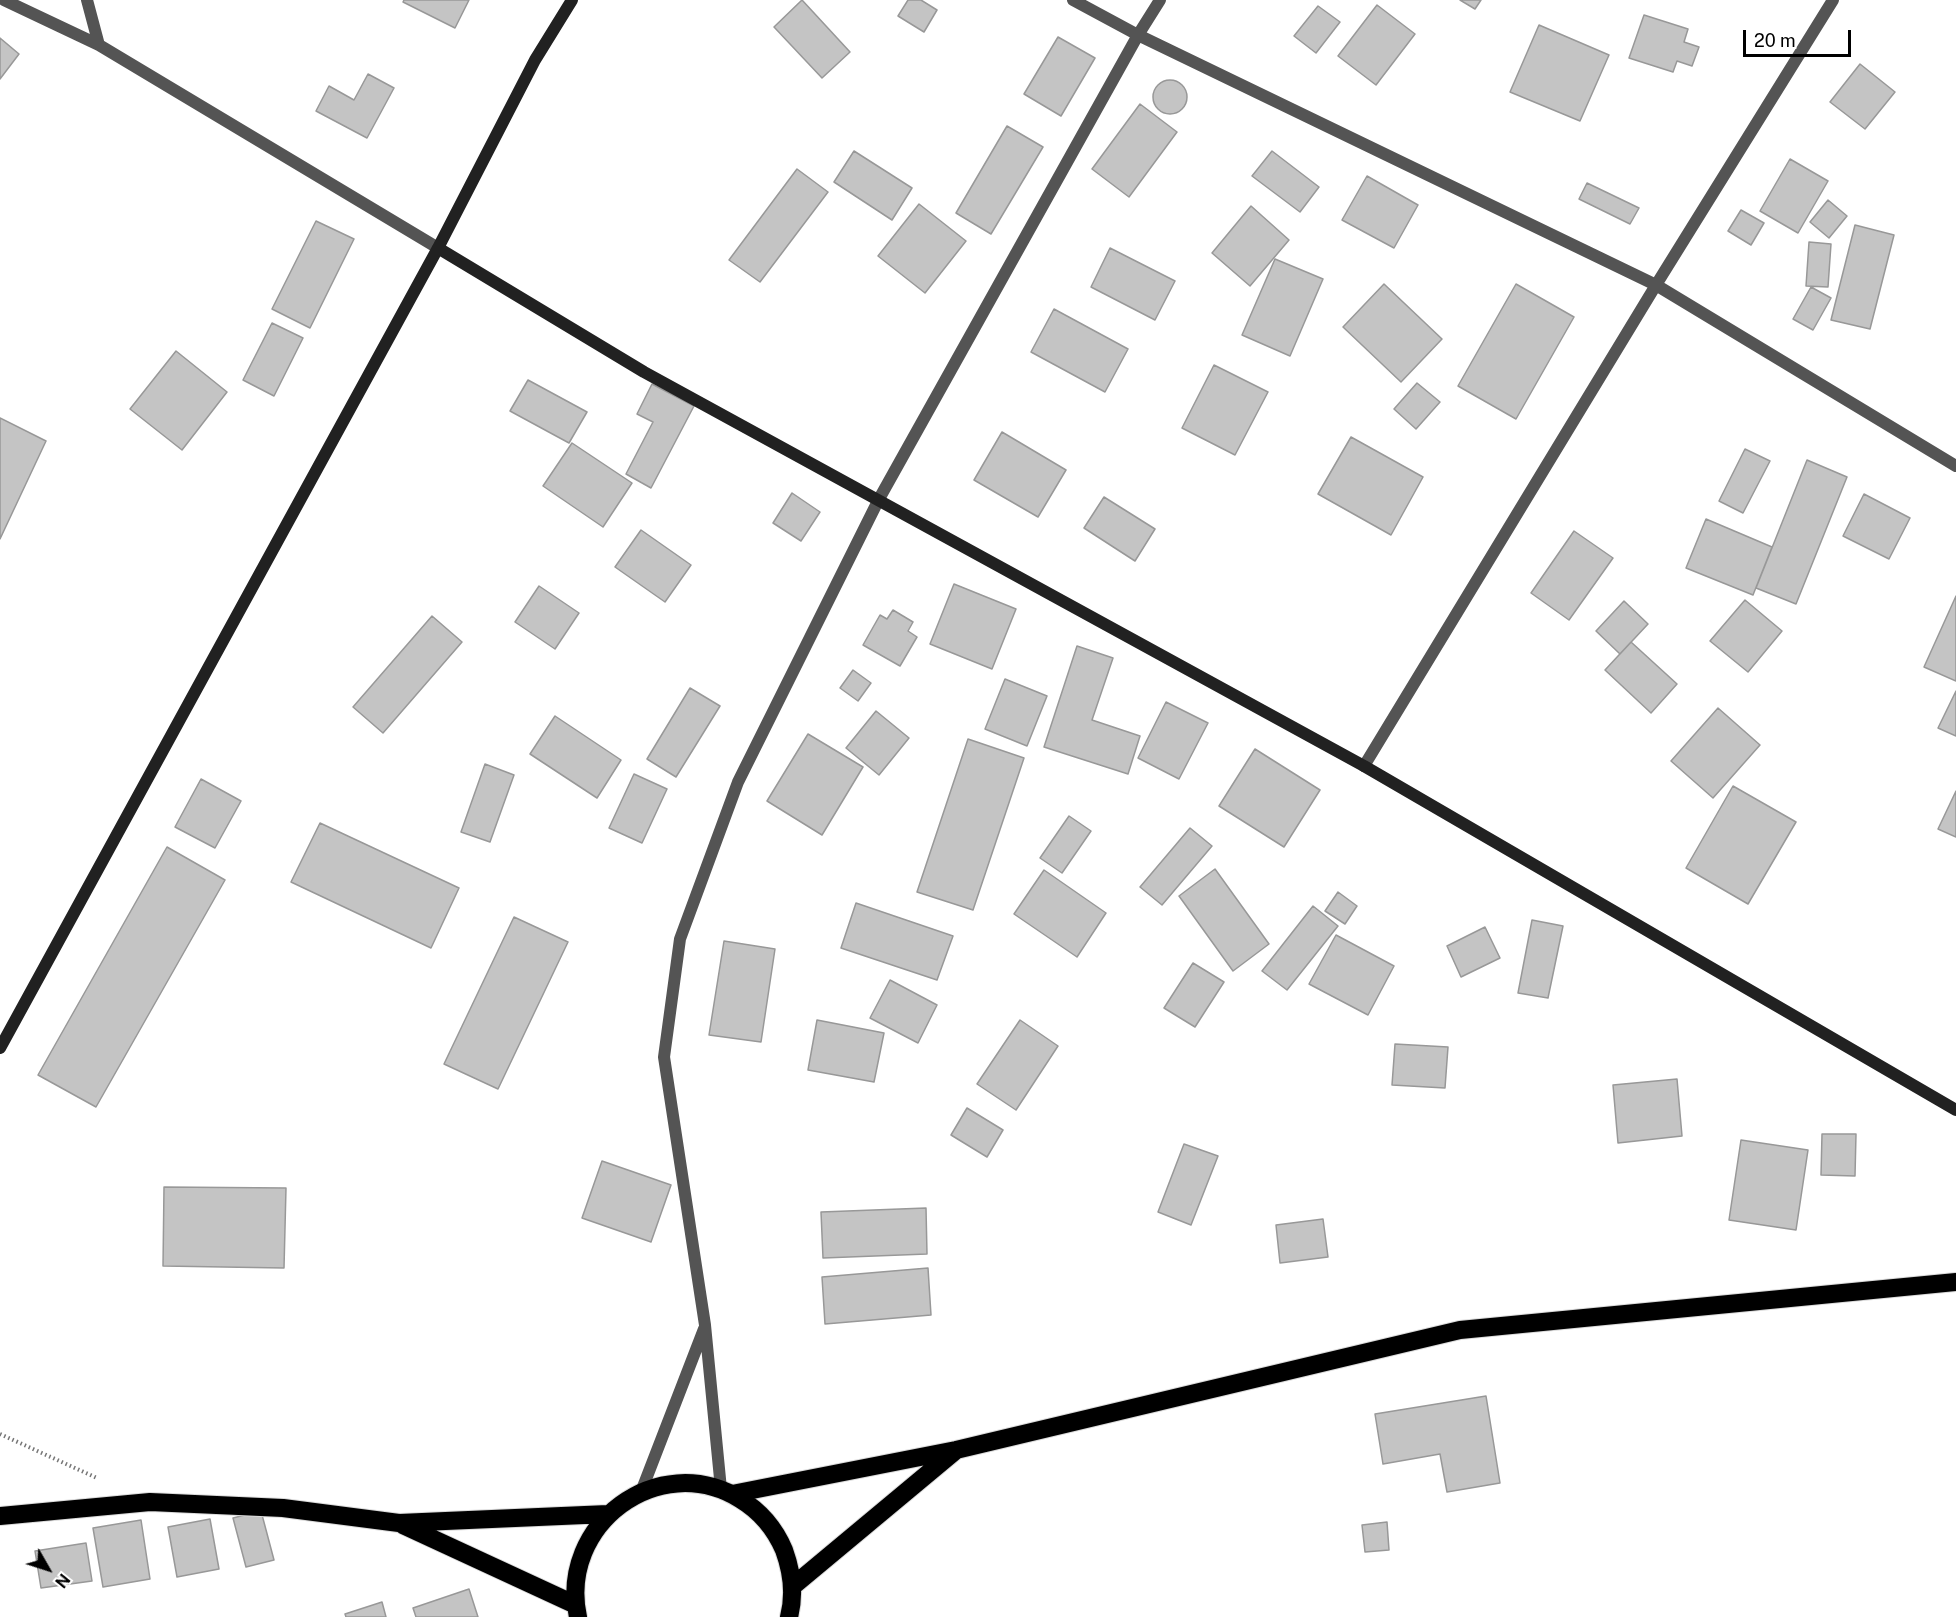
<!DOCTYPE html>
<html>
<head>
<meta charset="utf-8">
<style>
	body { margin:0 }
	#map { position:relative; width:1956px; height:1617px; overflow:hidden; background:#fff; font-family:"Public Sans",sans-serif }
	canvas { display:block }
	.north { position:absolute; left:18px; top:1539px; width:60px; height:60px; -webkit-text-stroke:4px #fff; paint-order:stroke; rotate:129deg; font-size:16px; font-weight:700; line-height:24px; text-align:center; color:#000 }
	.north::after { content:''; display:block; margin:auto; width:21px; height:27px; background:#000; clip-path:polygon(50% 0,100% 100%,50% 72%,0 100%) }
	.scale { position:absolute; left:1743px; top:30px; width:108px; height:27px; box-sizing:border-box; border:3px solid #000; border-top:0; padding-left:8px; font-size:18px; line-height:21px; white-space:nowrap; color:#000; -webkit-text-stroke:4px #fff; paint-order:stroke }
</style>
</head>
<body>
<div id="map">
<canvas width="1956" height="1617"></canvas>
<div class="north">N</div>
<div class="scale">20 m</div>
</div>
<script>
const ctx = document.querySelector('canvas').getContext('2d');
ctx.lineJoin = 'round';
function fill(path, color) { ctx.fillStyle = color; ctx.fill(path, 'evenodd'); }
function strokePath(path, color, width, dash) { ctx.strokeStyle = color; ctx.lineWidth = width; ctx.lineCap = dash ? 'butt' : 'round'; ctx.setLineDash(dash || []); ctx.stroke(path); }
const building = new Path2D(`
	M404,0h65l-14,28 -52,-26z
	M802,0l48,52 -28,26 -48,-51z
	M908,0h13l16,10 -13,22 -26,-16z
	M1460,0h21l-6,9z
	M1377,5l38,29 -39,51 -38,-29z
	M1318,6l22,16 -24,31 -22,-17z
	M1644,15l44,14 -4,13 15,5 -7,19 -15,-5 -4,11 -44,-14z
	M1539,25l70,30 -29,66 -70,-29z
	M1058,37l37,21 -34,58 -37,-22z
	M0,38l19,16 -19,25z
	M1860,64l35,28 -30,37 -35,-27z
	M368,74l26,14 -27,50 -51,-27 13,-25 25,14z
	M1153 97a17 17 0 1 1 34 0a17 17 0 1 1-34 0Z
	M1140,104l37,28 -48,65 -37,-28z
	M1007,126l36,21 -52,87 -35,-21z
	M854,151l58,37 -20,32 -58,-38z
	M1272,151l47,36 -19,25 -48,-36z
	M1790,159l38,22 -30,52 -38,-22z
	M797,169l31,23 -68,90 -31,-22z
	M1367,176l51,29 -24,43 -52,-28z
	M1587,183l52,25 -9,16 -51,-25z
	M1828,200l19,16 -18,22 -19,-16z
	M919,204l47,37 -41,52 -47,-37z
	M1251,206l38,34 -39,46 -38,-33z
	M1741,210l23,13 -13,22 -23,-14z
	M316,221l38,18 -44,89 -38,-19z
	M1855,225l39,10 -24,94 -39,-9z
	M1809,242l22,2 -3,43 -22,-1z
	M1110,248l65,33 -20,39 -64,-33z
	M1275,259l48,20 -33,77 -48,-21z
	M1384,284l58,55 -41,43 -58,-55z
	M1516,284l58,33 -58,102 -58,-33z
	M1811,287l20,11 -18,32 -20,-11z
	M1054,309l74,40 -23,43 -74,-40z
	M272,323l31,15 -29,58 -31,-16z
	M176,351l51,41 -45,58 -52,-41z
	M1214,365l54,27 -33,63 -53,-27z
	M528,380l59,32 -18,31 -59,-32z
	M1417,383l23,19 -24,27 -22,-20z
	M652,384l42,22 -43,82 -25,-14 27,-52 -16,-8z
	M0,418l46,23 -46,98z
	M1002,432l64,38 -28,47 -64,-37z
	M1351,437l72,40 -32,58 -73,-41z
	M572,443l60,40 -29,44 -60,-41z
	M1745,449l25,12 -27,52 -24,-12z
	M1807,460l40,17 -51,127 -40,-16z
	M792,493l28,19 -19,29 -28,-18z
	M1864,494l46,24 -21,41 -46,-23z
	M1104,497l51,32 -20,32 -51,-33z
	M1706,519l66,28 -19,48 -67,-27z
	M641,530l50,35 -26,37 -50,-35z
	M1574,531l39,27 -44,62 -38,-27z
	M954,584l62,25 -24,60 -62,-25z
	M539,586l40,27 -24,36 -40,-27z
	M1956,596v85l-32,-14z
	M1745,600l37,31 -34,41 -38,-31z
	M1624,601l24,23 -28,30 -24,-23z
	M893,610l20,12 -5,9 9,6 -17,29 -37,-21 17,-30 7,4z
	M432,616l30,26 -79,91 -30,-26z
	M1631,642l46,42 -26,29 -46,-43z
	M1077,646l36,12 -21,62 48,16 -12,38 -84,-27z
	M853,670l18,13 -13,18 -18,-13z
	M1005,679l42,17 -20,50 -42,-17z
	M690,688l30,18 -44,71 -29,-18z
	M1956,691v45l-18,-8z
	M1166,702l42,21 -29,56 -41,-21z
	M1718,708l42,37 -47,53 -42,-37z
	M876,711l33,27 -30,37 -33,-27z
	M555,716l66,44 -24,38 -67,-44z
	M808,734l55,33 -41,68 -55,-34z
	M968,739l56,19 -51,152 -56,-18z
	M1255,749l65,41 -36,57 -65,-41z
	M485,764l29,11 -24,67 -29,-10z
	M634,774l33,15 -25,54 -33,-15z
	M201,779l40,22 -26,47 -40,-21z
	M1733,786l63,36 -48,82 -62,-36z
	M1956,791v46l-18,-8z
	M1069,816l22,15 -29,42 -22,-15z
	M320,823l139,65 -28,60 -140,-66z
	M1190,828l22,18 -50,59 -22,-18z
	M167,847l58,33 -129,227 -58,-32z
	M1215,869l54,75 -36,27 -54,-75z
	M1044,870l62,43 -29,44 -63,-43z
	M1338,892l19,14 -12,18 -20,-13z
	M856,903l97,33 -16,44 -96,-32z
	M1313,906l25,20 -51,64 -25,-19z
	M514,917l54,25 -70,147 -54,-25z
	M1532,920l31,6 -15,72 -30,-5z
	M1485,927l15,31 -39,19 -14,-31z
	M1336,935l58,31 -26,49 -59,-31z
	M724,941l51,8 -14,93 -52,-7z
	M1193,963l31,19 -29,45 -31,-19z
	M890,980l47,25 -19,38 -48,-25z
	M817,1020l67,13 -10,49 -66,-12z
	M1020,1020l38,26 -42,64 -39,-26z
	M1395,1044l53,3 -3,41 -53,-3z
	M1677,1079l5,57 -64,7 -5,-58z
	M967,1108l36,22 -16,27 -36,-22z
	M1822,1134h34l-1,42 -34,-1z
	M1741,1140l67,10 -12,80 -67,-10z
	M1184,1144l34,12 -27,69 -33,-13z
	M602,1161l69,24 -20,57 -69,-24z
	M164,1187l122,1 -2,80 -121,-2z
	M926,1208l1,46 -104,4 -2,-46z
	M1323,1219l5,38 -48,6 -4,-38z
	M928,1268l3,47 -106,9 -3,-47z
	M1486,1396l14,87 -53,9 -7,-38 -57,10 -8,-50z
	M261,1511l13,49 -28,7 -13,-49z
	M210,1519l9,50 -42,8 -9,-50z
	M141,1520l9,59 -47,8 -10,-59z
	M1387,1522l2,28 -24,2 -3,-27z
	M86,1543l6,38 -51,7 -6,-37z
	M469,1589l9,28h-62l-3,-9z
	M382,1602l4,15h-40l-1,-3z`);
fill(building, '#c4c4c4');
strokePath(building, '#989898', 1.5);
const highway = new Path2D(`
	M732,1494l224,-44 504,-120 496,-48
	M0,1516l150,-14 133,6 116,15 209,-9
	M403,1525l173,80
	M793,1586l162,-135
	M578,1617c-20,-92 80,-168 162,-118 20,12 35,30 44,51 8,22 11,44 5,67`);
strokePath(highway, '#dbdbdb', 20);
strokePath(new Path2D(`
	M0,1434l97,44`), '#767676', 4, [1.5, 3]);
strokePath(new Path2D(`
	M4,0l95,45 339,203
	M87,0l12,45
	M1073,0l65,35 518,250 300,181
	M1364,766l292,-481 177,-285
	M721,1489l-16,-164 -41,-268 16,-118 58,-157 141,-283 259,-464 22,-35
	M641,1492l63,-163`), '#545454', 12);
strokePath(new Path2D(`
	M438,248l206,124 720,394 592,344
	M0,1048l438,-800 97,-188 37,-60`), '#212121', 12);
strokePath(highway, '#000', 18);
</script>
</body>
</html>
